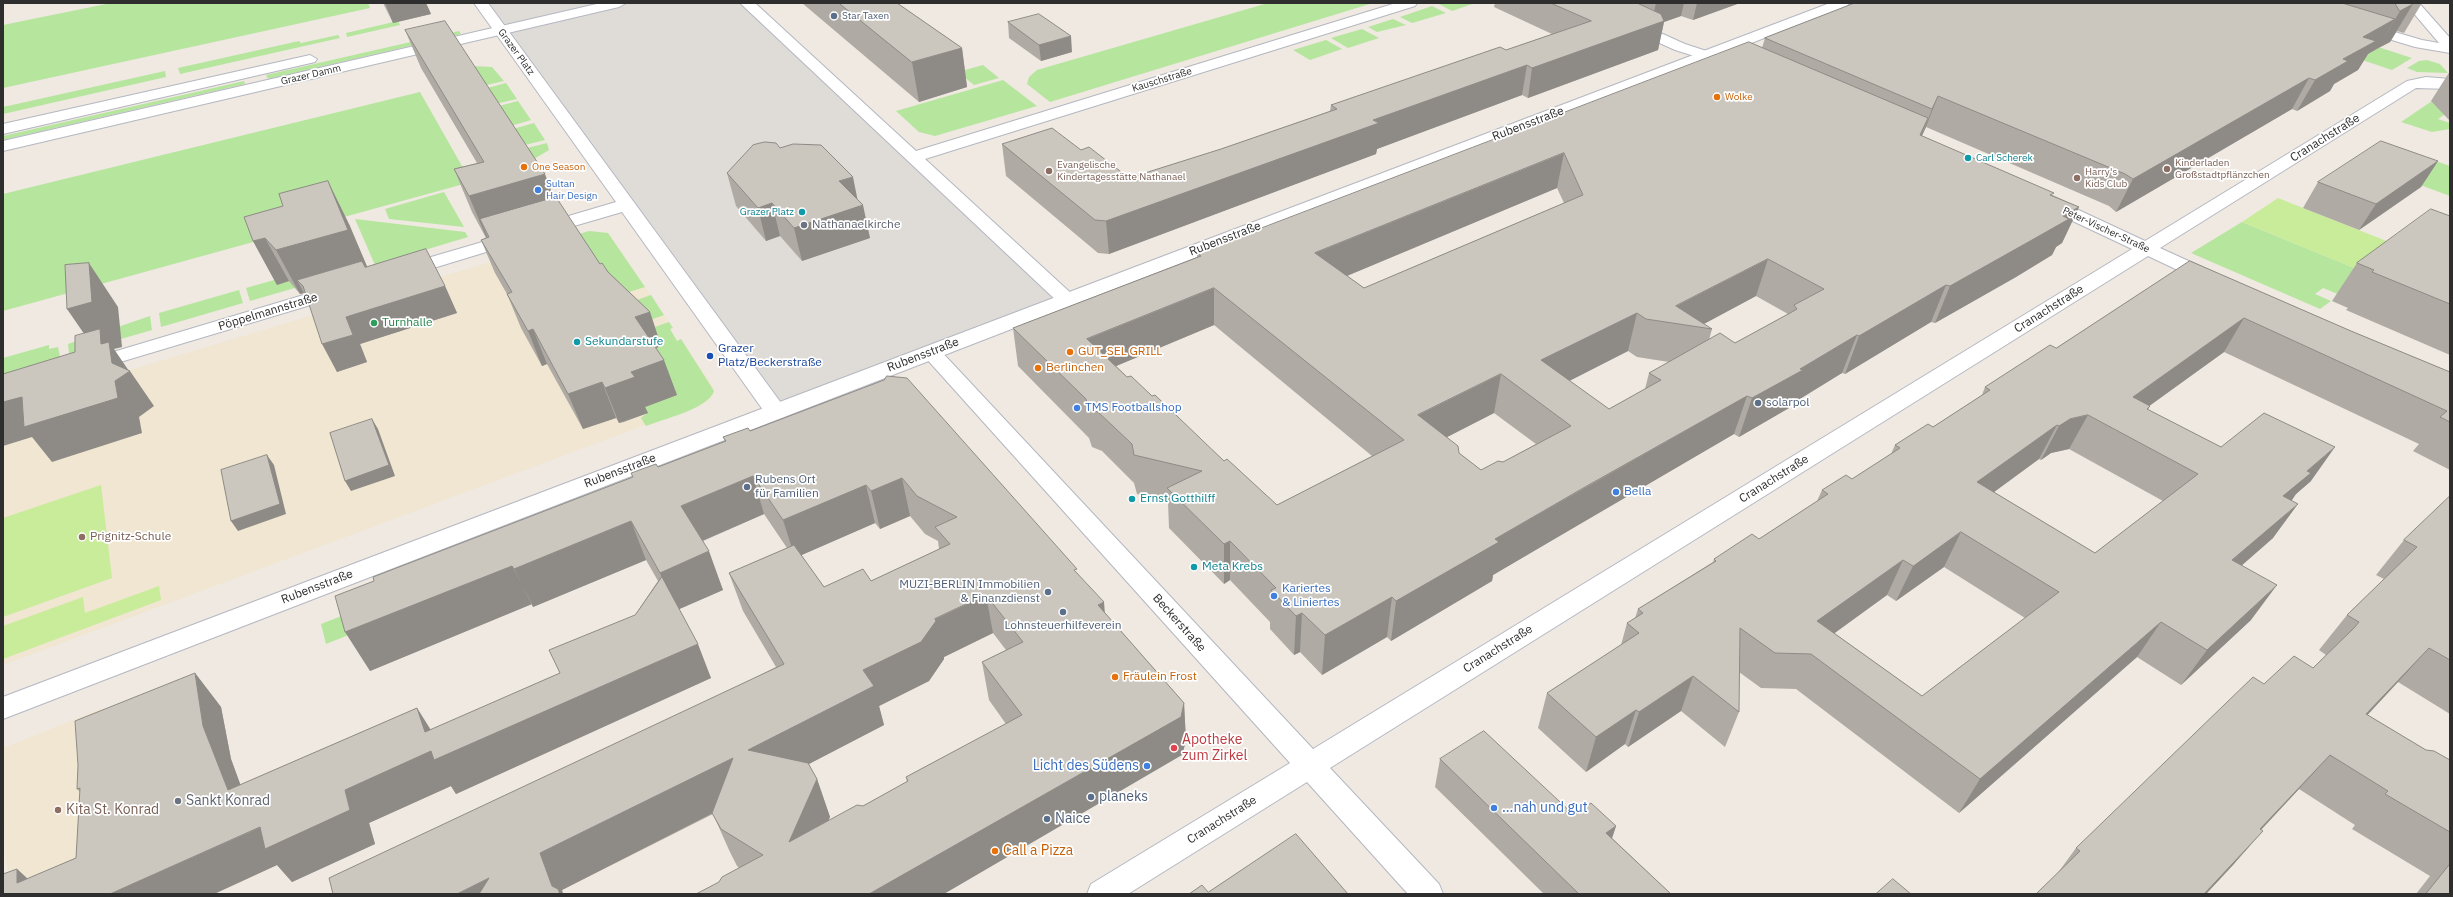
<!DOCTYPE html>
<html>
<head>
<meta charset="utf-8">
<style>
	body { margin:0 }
	#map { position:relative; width:2453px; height:897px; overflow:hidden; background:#efe9e1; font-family:"IBM Plex Sans",sans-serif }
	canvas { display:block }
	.frame { position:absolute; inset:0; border:4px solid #2e2e2e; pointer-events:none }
</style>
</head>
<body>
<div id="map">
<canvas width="2453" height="897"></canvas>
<div class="frame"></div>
</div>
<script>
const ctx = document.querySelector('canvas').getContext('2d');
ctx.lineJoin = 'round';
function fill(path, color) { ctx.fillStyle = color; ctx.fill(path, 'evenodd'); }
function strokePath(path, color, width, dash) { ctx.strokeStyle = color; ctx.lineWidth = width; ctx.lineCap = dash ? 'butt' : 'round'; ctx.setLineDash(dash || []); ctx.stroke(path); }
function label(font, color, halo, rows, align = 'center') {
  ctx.font = font + ' "IBM Plex Sans",sans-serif'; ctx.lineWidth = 3.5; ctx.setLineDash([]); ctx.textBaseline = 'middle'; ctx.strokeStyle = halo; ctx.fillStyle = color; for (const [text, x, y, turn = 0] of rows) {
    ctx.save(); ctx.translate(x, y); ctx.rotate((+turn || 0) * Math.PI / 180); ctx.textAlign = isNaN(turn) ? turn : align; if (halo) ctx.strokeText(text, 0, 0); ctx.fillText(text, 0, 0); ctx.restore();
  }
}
fill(new Path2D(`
	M594,231l15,3 64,94 -3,1 7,12 4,-2 32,48v8l-6,7 -704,263v-257z
	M101,709l12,132 -101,53 -7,-40 -2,-106z`), '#f0e6d1');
fill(new Path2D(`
	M111,3h257l2,5 -367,80v-63z
	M1268,3h105l-323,99 -23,-18 2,-7 8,-7z
	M1443,3h32l-23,8 -13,-7z
	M1432,6l14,7 -34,10 -12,-6z
	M2279,15l133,43 -20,12 -60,-20 31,7 14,-9z
	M1393,19l13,6 -29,7 -9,-5z
	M398,21l2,4 -53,12 -1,-4z
	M1362,29l17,9 -31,10 -17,-10z
	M459,31l2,3 -193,45 -2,-4z
	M338,35l2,3 -160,36 -2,-6 121,-27 2,2z
	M1326,40l16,9 -32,11 -17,-10z
	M2427,60l13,4 8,9 -31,-1 -10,-4 12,-7z
	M983,65l16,13 -25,7 -16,-13z
	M472,66l20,1 12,14 -26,6z
	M165,71l1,6 -163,37v-7z
	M1003,80l34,26 -102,30 -16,-4 -23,-21z
	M244,81l1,3 -242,56v-4z
	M506,83l11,16 -27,6 -10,-15z
	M420,92l51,90 -468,129v-117z
	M2441,95l9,16 -12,8 12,4v6l-18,3 -31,-10z
	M518,101l13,19 -27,8 -13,-20z
	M534,123l11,17 -28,7 -11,-16z
	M547,143l2,7 -15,9 -15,-9z
	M2394,146l56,20v30l-84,-31z
	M444,192l20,35 -75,-8 -4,-10z
	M355,219l110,13 3,5 -93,28z
	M2242,222l127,52 -29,21 -17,-7 -8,6 16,7 -11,8 -129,-56z
	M589,231l19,2 37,54 -35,11 -68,-53z
	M362,255l5,12 -117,34 -4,-13z
	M239,290l4,13 -82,24 -2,-14z
	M651,295l13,20 -31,11 -13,-20z
	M150,316l2,14 -83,24 -1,-10z
	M669,322l4,6 -3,1 7,12 4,-2 33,52c-6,18 -51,28 -68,35l-5,-8 6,-5 -3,-6 -6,-74z
	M49,345v4l9,-2 2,10 -57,17v-16z
	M436,579l7,18 -117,47 -5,-20z`), '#b6e59e');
fill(new Path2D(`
	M2278,198l126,50 -35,26 -127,-52z
	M101,485l11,93 -109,39v-99z
	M159,586l2,14 -158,59v-33l80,-29 2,16z`), '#c9ec9a');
fill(new Path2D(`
	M481,3h265l321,297 -291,112z`), '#dfdcd8');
const street = new Path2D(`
	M474,3h14l296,404 3,5 -3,5 -8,2 -8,-2 -146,-205 -72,21h-12l-3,-4 3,-4 78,-23z
	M740,3h15l161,148 480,-148h21l-2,3 -490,153 149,137 3,4 -3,4h-14z
	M1576,3h18l91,41 46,15 2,3 -7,4 -51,-16 -97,-44z
	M2364,23l58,17 28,5v8l-35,-6 -56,-17 -2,-3z
	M2426,77l24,2v10l-34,-1 -256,160 57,26 2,4 -2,4h-14l-55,-26 -818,512 109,116 4,10h-35l-101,-112 -179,112h-41l4,-10 199,-121 -366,-407 -3,-4 3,-4 7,-2 7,2 375,401 819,-500 -89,-42 -3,-4 3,-4h12l90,42 262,-160z
	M513,233l6,1 3,4 -3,4 -115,35 -7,-2 -2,-4 2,-4z
	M337,285l7,2 3,4 -3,4 -247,74 -7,2 -7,-2 -3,-4 3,-4z`);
const secondary = new Path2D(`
	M601,3h25l-7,4 -616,144v-10z
	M1830,3h19l-2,3 -1844,713v-22z
	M2405,3h14l31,35v13l-5,-1z
	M310,55l7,4 -2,3 -312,72v-10z`);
strokePath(street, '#b4b7c1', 2);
strokePath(secondary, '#b4b7c1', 2);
fill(street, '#fff');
fill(secondary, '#fff');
fill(new Path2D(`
	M383,3h43l5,11 -38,9z
	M802,3h95l65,45 5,39 -48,15z
	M1495,3h245l-47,17 -12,-4 -17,6 -6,28 -130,48 -6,-3 -121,45 -24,9 -1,5 -267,100 -11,-1 -92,-77 -4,-32 79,6 48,28 92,-29 109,-38 1,-6 175,-55 46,-16 -58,-27z
	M2346,3h76l-18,30 -7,-2 -7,11 -22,12 -10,16 -24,14 -4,7 -33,20 -5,-2 -176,103 -7,-6 -183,-79 -4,9 157,71 -17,36 -6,4 -4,8 -36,22 -81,46 -4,-1 -86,52 -3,-1 -52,32 -1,3 -50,29 -5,-3 -158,92 -83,49 -1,6 -101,60 -4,-4 -65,38 -22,-23 -6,3 -24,-26v-7l-40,-42 -6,4 -55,-56 -1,-26 -31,-8 -3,-11 -32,-32 -10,-4 -3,-9 -71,-72 -5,-38 184,-71v-4l565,-205 3,-10 582,-33zM1557,188l7,15 -200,85 -17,-12zM1756,296l32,18 -53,29 -26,-3 3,-11 -8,-5zM1214,325l158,131 -95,49 -53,-44 -72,-65 -25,-19 -11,-11zM1628,351l9,6 32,5 -20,11 -4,16 -36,20 -40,-28zM1494,413l42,31 -33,18 -22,8 -22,-17 -12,-16z
	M1008,22l64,30 -31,9 -32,-23z
	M405,30l149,168 46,66 50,48 11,34 -5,2 21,47 -32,12 3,6 -24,9 -5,1 -3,-5 -33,11 -36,-65 -5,2 -21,-38 -14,-34 -12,-21 -14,-33 5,-2 -14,-26 -18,-43 23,-6 -56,-95z
	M2450,71v50l-19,-20z
	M780,148l78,52 12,38 -68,23 -22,-25 -14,5 -30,-35 -9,-33z
	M2438,161l-17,26 -62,43 -56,-22 15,-26z
	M2450,216v139l-104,-45 2,-2 -16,-7 25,-38z
	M349,224l18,42 78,20 12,27 -97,31 7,18 -30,10 -33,-79 -4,1 -11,-13 -12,4 -24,-44z
	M2190,261l161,70 99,41v98l-37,-19 6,-7 -195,-92 -75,54h1l-2,4 73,37 90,34 -15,13 -4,6 -19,38 -31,27 9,55 -70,65 -44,-28 -178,156 -163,-124 -35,-1 -22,-16v40l-14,35 -44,-36 -53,36 -3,-3 -39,28 -48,-44 9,-35 74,-48 6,-22 8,-5 3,-9 75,-47 1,-3 45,-20 58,-38 5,-11 30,-11 39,-25 4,-9 38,-18 49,-32 3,-8 71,-39zM2069,449l94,52 -68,52 -101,-61 45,-33 2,1 10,-7zM1944,567l81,51 -103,78 -88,-63 53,-38 9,6z
	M884,380l194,194 27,39 79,90 2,38 -4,14 -463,127 20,-14 -2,-2 -8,-16 -16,-36 -151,76 1,4h-230l443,-227 -33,-56 -14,-38 58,-25 -23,-34 -61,27 20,49 -44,19 32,69 -255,116 -5,-8 -82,37 6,21 -83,38 -15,-17 -63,29h-211l14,-25 11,10 48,-21 4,-66 -3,-3 118,-116 26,34 10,52 9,26 177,-77 14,22 129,-57 75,-58 23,-34 -12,-21 -113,47 -1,-3 -162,67 4,-90 284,-114 67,-26 -2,-4 27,-6zM910,516l15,18 13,7 1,8 -68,32 -47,6 -23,-32 74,-32 5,6zM993,633l13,17 -24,12 7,38 17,24 -100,53 1,5 -44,24 -35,15 2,-4 -13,-38 -9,-15 76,-39 -5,-19 50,-25 15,-22v-2z
	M2450,496v218l-52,-32 -31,33 59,35 24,10v134h-34l14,-18 -78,-47 3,-4 -56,-36 -38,41 -28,35 -27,29h-170l21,-20 19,-26 188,-164 49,-16 13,-13 -7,-5 28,-35 37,-36 -8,-4 28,-35z
	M1440,759l134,56 42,11 -4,12 59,56h-127l-109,-107z`), '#afaba4');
fill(new Path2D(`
	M385,3h41l5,11 -38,9z
	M1656,3h28l-3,13 -17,6 -6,28 -130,48 4,-30 119,-43z
	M1697,3h43l-47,17z
	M2413,4l-23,38 -12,6 22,-37z
	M2395,19l-17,29 -10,6 -10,16 -24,14 -4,7 -33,20 18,-31 28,-21 20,-22z
	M1071,36l1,16 -31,9 -2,-16z
	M962,48l5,39 -48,15 -7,-40z
	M1527,65l-5,30 -145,54 -1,5 -267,100 -3,-33 267,-101z
	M2309,78l-17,31 -176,103 17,-33z
	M1938,96l-12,31 -6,13 12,-31z
	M1928,118l-13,35 5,-18z
	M1564,153l-7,35 -244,102 2,-37z
	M2438,161l-17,26 -62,43 17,-26z
	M545,174l16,43 -81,2 8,19 -1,1 -18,-43z
	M853,177l6,30 4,-2 7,33 -68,23 -8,-33 45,-47z
	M328,181l21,43 21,50 -67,12 -6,-6 7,13 -4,1 -24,-44z
	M772,203l8,33 -14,5 -8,-33z
	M2079,207l-17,36 -6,4 -4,8 -36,22 -81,46 15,-37 113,-70z
	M265,238l24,43 -12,4 -24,-44z
	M1768,259l-12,37 -58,31 -22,-21z
	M89,263l29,44 4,40 -8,2 15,22h1l24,35 -15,11 3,16 -90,29 -20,-25 -29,9v-44l109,-39 -14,-9 -31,-45z
	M1946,285l-15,37 -86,52 14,-38z
	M445,286l12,27 -97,31 7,18 -30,10 -15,-28 24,-27z
	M1214,288v37l-124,52 -3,-38z
	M650,312l11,34 -14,6 -12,-35z
	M1637,313l-9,38 -94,48 7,-39z
	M2244,318l-20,34 -108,78 17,-33z
	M533,329l14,35 -5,2 -14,-35z
	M1857,335l-15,38 -52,32 -1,3 -50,29 13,-39z
	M664,360l13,35 -32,12 3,6 -29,10 -14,-35 26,-16z
	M1501,374l-7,39 -80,41 4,-39z
	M602,382l14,36 -33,11 -15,-35z
	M1747,396l-13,38 -241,141 -1,6 -101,60 5,-40 99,-62z
	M2088,415l-19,34 -18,4 -10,7 18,-34 11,-7z
	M372,419l6,10 17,47 -44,15 -6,-10z
	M2057,425l-18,34 -79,58 17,-35z
	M2335,447l-24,34 -15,13 -9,13 -4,-11 24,-25z
	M267,455l7,10 12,49 -48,17 -7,-10z
	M753,476l11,38 -69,30 -14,-38z
	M902,478l8,38 -30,13 -9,-38z
	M866,485l9,38 -80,35 -12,-38z
	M2298,504l-25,34 -65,57 24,-35z
	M631,521l15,39 -113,47 -19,-38z
	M1961,532l-17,35 -48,34 17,-35z
	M1230,541v39l-6,4v-40z
	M709,551l14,39 -48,21 -15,-38z
	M1903,560l-16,35 -81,59 11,-33z
	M512,566l20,38 -162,67 -25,-39z
	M2277,585l-26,35 -70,65 26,-35z
	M986,595l7,38 -49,24v2l-15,22 -50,25 5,19 -121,63 -15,-38 115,-80 72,-51z
	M1392,597l-5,40 -65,38 3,-40z
	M1104,602l3,38 -9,-35z
	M1302,613l-2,39 -6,3 2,-39z
	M2161,622l-24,35 -178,156 21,-34z
	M698,644l13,34 -255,116 -5,-8 -82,37 6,21 -83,38 -15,-17 -63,29h-104l235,-104 80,-58 -8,-24 21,34z
	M2429,648l-31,34 -62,67 30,-35z
	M195,673l26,34 10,52 24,65 -27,-34 -25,-64z
	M1693,676l-12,35 -53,36 11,-35z
	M1184,703l2,38 -4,14 -238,139h-75z
	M1636,710l-11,34 -39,28 10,-35z
	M2330,755l-31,34 -69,74 30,-34z
	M733,758l15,37 -186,95 1,4h-6l-5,-8 -12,-33z
	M817,779l13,38 -27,62 -14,-37z
	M3,798l1,36 -1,1z
	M1616,826l-9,27 -1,-20z
	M2263,831l-30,34 -27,29h-2z
	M17,869l27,25 -27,-11z
	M489,878l10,16h-42z`), '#8e8b86');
const building = new Path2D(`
	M839,3h58l65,45 -50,14z
	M1551,3h86l24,11 3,7 -132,47 -5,-3 -123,44 -31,11 6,3 -273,98 -11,-1 -93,-76 50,-16 29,22 8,-3 40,31 92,-29 116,-40 -6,-4 169,-58 6,3 85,-29z
	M1855,3h487l53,16 -32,18 13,4 -33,18 5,2 -33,19 -6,-2 -176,101 -8,-5 -187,-78 -6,13 -167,-71z
	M2395,3h15l3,1 -13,7z
	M1039,14l32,22 -32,9 -31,-23z
	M445,21l100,153 -76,22 -15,-27 30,-7 -79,-132z
	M1749,42l179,76 -8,17 134,58 -4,2 29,12 -16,9 6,3 -37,21 -82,46 -4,-1 -87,51 -2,-1 -57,34 3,1 -51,28 -5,-2 -162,91 -90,52 4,3 -103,59 -4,-4 -67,38 -23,-22 -6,3 -25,-26 5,-2 -46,-47 -6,3 -57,-56 35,-17 -68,-16 -2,-11 -34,-32 -10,-3 -2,-10 -73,-71 188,-72 -4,-3zM1564,153l19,42 -219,93 -49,-35zM1768,259l56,30 -30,16 3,4 -7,4 -55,30 -15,-10 -71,40 12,7 -52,29 -68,-49 96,-47 9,6 66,10 -36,-23zM1214,288l190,152 -127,65 -50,-46 -3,2 -69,-66 -3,1 -21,-20 -4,1 -40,-38zM1501,374l70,52 -68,36 -5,-1 -17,9 -22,-17 -1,-7 -40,-31z
	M2381,141l57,20 -62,43 -58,-22z
	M765,142l11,1 4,5 13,-4 28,1 32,32 -14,4 24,24 -69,23 -22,-25 -14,5 -31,-35 26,-28z
	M328,181l20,49 -72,20 -11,-12 -12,3 -9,-24 39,-11 -4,-12z
	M556,197l44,67 2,-1 6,9 42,40 -15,5 29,43 -33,12 4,5 -25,9 -5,2 -3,-6 -34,12 -35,-65 -5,2 -21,-37 5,-2 -31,-52 8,-3 -9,-18z
	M2431,209l19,7v88l-78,-32 2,-2 -17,-7z
	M426,249l19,37 -99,31 7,18 -31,9 -19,-58 -6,-6 65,-19 3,6z
	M2190,261l161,70 99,41v50l-10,-5 7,-6 -203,-93 -111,79 17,9 -3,3 74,38 43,-34 71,34 -28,24 4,2 -28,23 15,8 -66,56 45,25 -70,65 -46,-28 -181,157 -169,-125 -36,-1 -35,-25 -1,84 -46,-36 -54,36 -3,-2 -40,27 -49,-44 92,-60 -12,-10 16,-10 -5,-4 78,-48 -2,-2 38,-25 7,5 69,-45 -6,-4 24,-15 6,4 48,-31 -5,-3 33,-21 5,3 57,-37 -5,-3 65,-42 6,3zM2088,415l110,59 -103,79 -118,-71 80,-57 2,1 11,-7zM1961,532l98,60 -137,104 -105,-75 86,-61 10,6z
	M89,263l3,39 -25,7 -2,-44z
	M100,329l1,15 8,-2 3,21 18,8 -15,10 3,17 -94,29 -2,-30 -19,5v-28l72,-22v-16z
	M887,376l20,2 170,191 -3,1 30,32 -6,3 86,98 -3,14 -312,177h-173l23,-12 3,-5 41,-22 -42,-26 -9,-16 21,-55 -193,95 12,33 6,3 2,5h-81l10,-16 -32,16h-124l-4,-16 455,-214 -55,-91 65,-28 30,42 39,-18 8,12 79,-37 -15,-17 22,-10 -40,-21 -15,-18 -31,13 -5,-6 -83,35 -30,-44 -72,30 28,45 -49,22 -29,-52 -117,48 -2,-3 -167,66 -10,-36 39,-15 -1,-4 260,-100 -2,-4 25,-9 2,3 68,-26 -3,-4 25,-9 2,3 134,-51zM986,595l37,47 -41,20 40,53 -116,62 2,4 -45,25 -6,-1 -68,37 28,-63 -9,-16 -60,-13 126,-64 -11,-16 58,-28 15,-21 -1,-2z
	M372,419l17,46 -44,16 -15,-48z
	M267,455l13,49 -49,17 -10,-51z
	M2450,496v164l-21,-12 -63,66 60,36 8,1 16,9v72l-65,-38 3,-3 -58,-36 -70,74 3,2 -59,63h-168l44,-43 -4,-3 177,-171 11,7 30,-28 19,12 41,-40 5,-6 -12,-7 70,-68 -13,-7z
	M662,577l36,67 -264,116 -3,-9 -86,39 5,20 -85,39 -5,-22 -150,67h-107v-20l14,-5v14l59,-25 4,-70 -3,1 1,-24 -3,-44 120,-48 8,53 25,64 189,-82 8,24 135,-59 -11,-23 86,-35z
	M1484,731l90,84 17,-12 25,23 -10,7 65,61h-92l-139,-135z
	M1296,834l52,60h-159l13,-9 6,7z
	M2450,864v30h-24z
	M1893,879l18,15h-35z`);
fill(building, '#cbc7bf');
strokePath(building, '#8e8b86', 1);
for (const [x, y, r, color] of [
	[834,16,4,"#5c6f8a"],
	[1717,97,4,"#e8710a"],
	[1968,158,4,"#0f9aa8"],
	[524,167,4,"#e8710a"],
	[2167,169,4,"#8d6e63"],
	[1049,171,4,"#8d6e63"],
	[2077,178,4,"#8d6e63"],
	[538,190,4,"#3f7fe0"],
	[802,212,4,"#0f9aa8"],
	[804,225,4,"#6b7280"],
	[374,323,4,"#2e9e5b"],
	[577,342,4,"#0f9aa8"],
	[1070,352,4,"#e8710a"],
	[710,356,4,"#1a4fb4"],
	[1038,368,4,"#e8710a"],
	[1758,403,4,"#5c6f8a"],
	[1077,408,4,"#3f7fe0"],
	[747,487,4,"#5c6f8a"],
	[1616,492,4,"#3f7fe0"],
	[1132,499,4,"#0f9aa8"],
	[82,537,4,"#8d6e63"],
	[1194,567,4,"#0f9aa8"],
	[1048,592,4,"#5c6f8a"],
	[1274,596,4,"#3f7fe0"],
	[1063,612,4,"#5c6f8a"],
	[1115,677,4,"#e8710a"],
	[1174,748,4,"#e0444e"],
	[1147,766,4,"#3f7fe0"],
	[1091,797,4,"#5c6f8a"],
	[178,801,4,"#6b7280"],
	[1494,808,4,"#3f7fe0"],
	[58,810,4,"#8d6e63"],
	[1047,819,4,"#5c6f8a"],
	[995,851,4,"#e8710a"]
]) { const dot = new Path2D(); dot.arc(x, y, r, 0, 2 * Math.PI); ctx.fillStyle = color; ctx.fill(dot); strokePath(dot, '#fff', 1.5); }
label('10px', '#4e5e75', '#fff', [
	["Star Taxen",842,16]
], 'left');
label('10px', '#2e2e2e', '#fff', [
	["Grazer Platz",516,52,54],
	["Grazer Damm",311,75,-13],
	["Kauschstraße",1162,80,-17],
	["Peter-Vischer-Straße",2106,230,25]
]);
label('10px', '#c56008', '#fff', [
	["Wolke",1725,97],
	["One Season",532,167]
], 'left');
label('10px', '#0d838f', '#fff', [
	["Carl Scherek",1976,158],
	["Grazer Platz",794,212,"right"]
], 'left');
label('10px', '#785e54', '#fff', [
	["Kinderladen",2175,163],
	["Großstadtpflänzchen",2175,175],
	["Evangelische",1057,165],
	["Kindertagesstätte Nathanael",1057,177],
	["Harry's",2085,172],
	["Kids Club",2085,184]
], 'left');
label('10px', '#366cbe', '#fff', [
	["Sultan",546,184],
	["Hair Design",546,196]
], 'left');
label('12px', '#2e2e2e', '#fff', [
	["Rubensstraße",1528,124,-21],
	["Cranachstraße",2325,138,-32],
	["Rubensstraße",1225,239,-21],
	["Cranachstraße",2049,309,-32],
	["Pöppelmannstraße",268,312,-17],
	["Rubensstraße",923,355,-21],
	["Rubensstraße",620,471,-21],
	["Cranachstraße",1774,479,-32],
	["Rubensstraße",317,587,-21],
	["Beckerstraße",1179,623,48],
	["Cranachstraße",1498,649,-32],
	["Cranachstraße",1222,820,-32]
]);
label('12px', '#5b616d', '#fff', [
	["Nathanaelkirche",812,225]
], 'left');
label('12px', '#27864d', '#fff', [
	["Turnhalle",382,323]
], 'left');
label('12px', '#0d838f', '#fff', [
	["Sekundarstufe",585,342],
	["Ernst Gotthilff",1140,499],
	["Meta Krebs",1202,567]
], 'left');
label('12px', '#164399', '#fff', [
	["Grazer",718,349],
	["Platz/Beckerstraße",718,363]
], 'left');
label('12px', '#c56008', '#fff', [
	["GUT_SEL GRILL",1078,352],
	["Berlinchen",1046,368],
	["Fräulein Frost",1123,677]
], 'left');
label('12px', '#4e5e75', '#fff', [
	["solarpol",1766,403],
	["Rubens Ort",755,480],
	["für Familien",755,494],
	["MUZI-BERLIN Immobilien",1040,585,"right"],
	["& Finanzdienst",1040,599,"right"],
	["Lohnsteuerhilfeverein",1063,626,"center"]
], 'left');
label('12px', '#366cbe', '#fff', [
	["TMS Footballshop",1085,408],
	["Bella",1624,492],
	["Kariertes",1282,589],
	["& Liniertes",1282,603]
], 'left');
label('12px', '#785e54', '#fff', [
	["Prignitz-Schule",90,537]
], 'left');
label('14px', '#be3a42', '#fff', [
	["Apotheke",1182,740],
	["zum Zirkel",1182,756]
], 'left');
label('14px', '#366cbe', '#fff', [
	["Licht des Südens",1139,766],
	["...nah und gut",1502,808,"left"]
], 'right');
label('14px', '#4e5e75', '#fff', [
	["planeks",1099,797],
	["Naice",1055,819]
], 'left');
label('14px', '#5b616d', '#fff', [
	["Sankt Konrad",186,801]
], 'left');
label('14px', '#785e54', '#fff', [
	["Kita St. Konrad",66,810]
], 'left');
label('14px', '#c56008', '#fff', [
	["Call a Pizza",1003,851]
], 'left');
</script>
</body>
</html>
